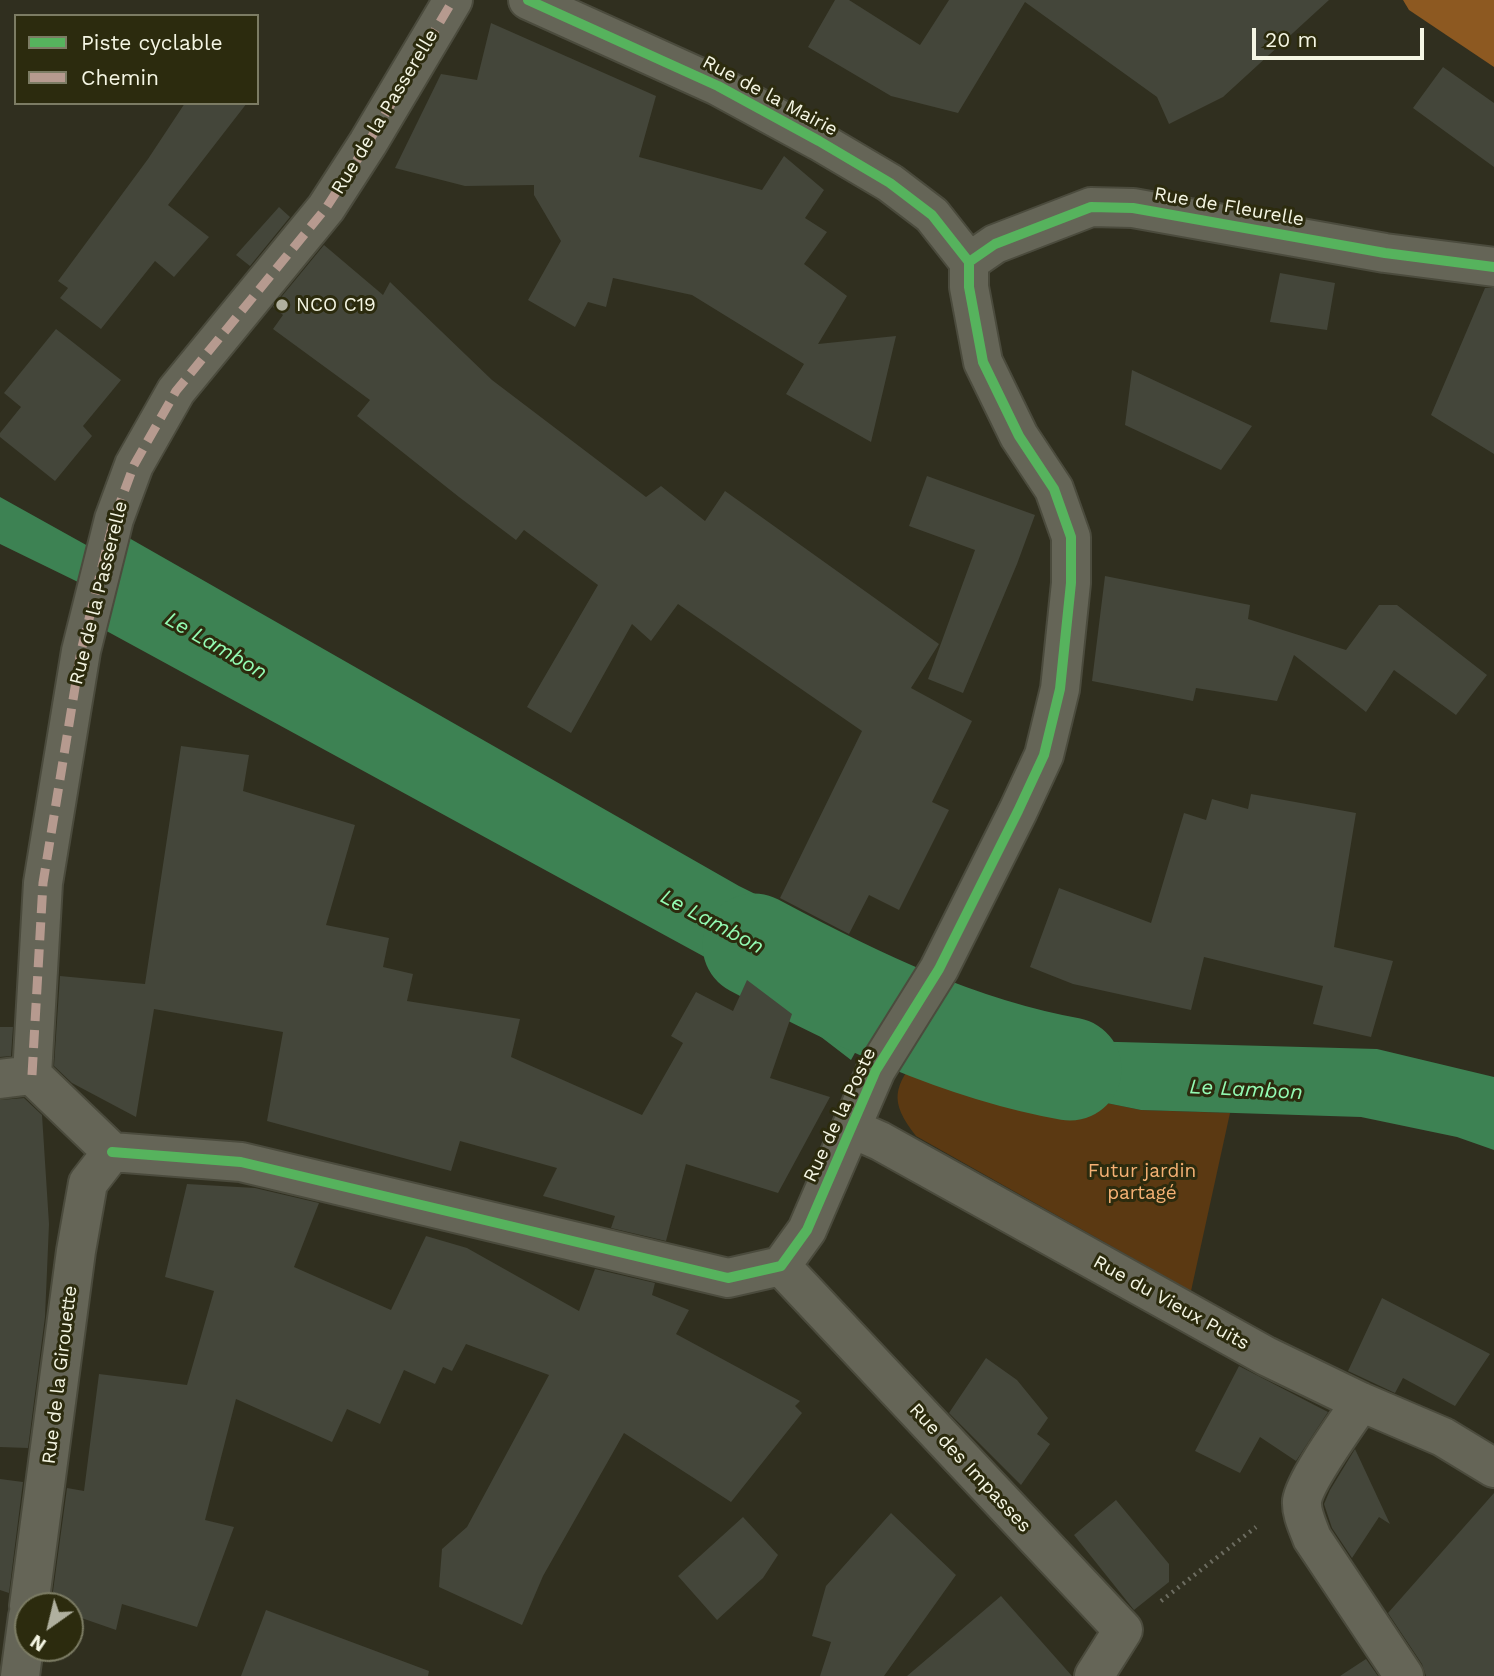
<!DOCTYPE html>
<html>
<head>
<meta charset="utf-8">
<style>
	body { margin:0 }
	#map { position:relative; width:1494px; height:1676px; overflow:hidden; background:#302f1f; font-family:"Work Sans",sans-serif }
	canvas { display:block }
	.legend { position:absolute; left:14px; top:14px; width:245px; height:91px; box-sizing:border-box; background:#2c2b0e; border:2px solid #7c7c64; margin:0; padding:9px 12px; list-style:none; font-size:21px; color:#f5f6e4 }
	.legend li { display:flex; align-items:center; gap:14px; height:35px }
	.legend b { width:35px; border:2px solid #7c7c64 }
	.north { position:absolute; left:14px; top:1592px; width:70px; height:70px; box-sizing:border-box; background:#2c2b0e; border:2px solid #7c7c64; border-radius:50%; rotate:214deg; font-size:19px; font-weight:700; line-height:28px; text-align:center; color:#f5f6e4 }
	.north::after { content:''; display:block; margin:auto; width:24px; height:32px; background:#b0b09f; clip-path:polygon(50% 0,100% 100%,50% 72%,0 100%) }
	.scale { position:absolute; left:1252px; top:28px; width:172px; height:32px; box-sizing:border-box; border:4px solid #f5f6e4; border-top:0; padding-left:9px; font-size:21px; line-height:24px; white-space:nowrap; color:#f5f6e4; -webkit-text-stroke:5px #2c2b0e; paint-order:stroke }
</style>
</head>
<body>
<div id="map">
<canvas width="1494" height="1676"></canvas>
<ul class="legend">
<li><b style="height:9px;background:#56b35d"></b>Piste cyclable</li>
<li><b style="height:9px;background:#b69a8f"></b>Chemin</li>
</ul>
<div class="north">N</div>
<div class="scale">20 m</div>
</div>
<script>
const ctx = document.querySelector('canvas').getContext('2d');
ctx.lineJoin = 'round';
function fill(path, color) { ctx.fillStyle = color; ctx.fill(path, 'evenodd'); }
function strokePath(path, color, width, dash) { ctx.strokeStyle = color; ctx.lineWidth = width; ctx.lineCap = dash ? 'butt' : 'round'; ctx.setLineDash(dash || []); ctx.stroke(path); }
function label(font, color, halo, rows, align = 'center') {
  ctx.font = font + ' "Work Sans",sans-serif'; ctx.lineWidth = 6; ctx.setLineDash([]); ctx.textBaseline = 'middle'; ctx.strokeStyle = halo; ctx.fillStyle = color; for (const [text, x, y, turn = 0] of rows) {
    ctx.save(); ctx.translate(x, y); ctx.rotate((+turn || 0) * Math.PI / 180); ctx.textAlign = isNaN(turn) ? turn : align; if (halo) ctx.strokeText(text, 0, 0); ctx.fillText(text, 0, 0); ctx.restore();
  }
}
fill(new Path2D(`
	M920,1053l33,19 188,38 89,3 -39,178 -275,-155c-28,-36 -22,-49 4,-83z`), '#5b3912');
fill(new Path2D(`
	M1403,0h91v67l-85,-57z`), '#8d5921');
fill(new Path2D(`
	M0,497l88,49 41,-8 610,348 164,81 -52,93 -104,-80 -646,-352 -23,-46 -78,-38z
	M953,992l128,49 296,8 117,28v73l-37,-13 -96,-20 -220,-7 -188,-38 -33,-19z`), '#3d8253');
strokePath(new Path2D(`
	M754,945c99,53 204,104 316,124`), '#3d8253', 103);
fill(new Path2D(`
	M835,0h14l71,45 29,-45h380l-106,97 -54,27 -12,-27 -132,-95 -67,111 -67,-17 -83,-49z
	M491,23l165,73 -17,61 123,33 22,-34 40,34 -19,28 22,14 -23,32 43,32 -29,48 78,-8 -25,106 -85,-48 18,-30 -112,-69 -79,-17 -7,29 -18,-5 -13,25 -47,-27 33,-59 -27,-46v-10l-69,1 -70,-18 46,-94 36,6z
	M1443,67l51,36v64l-81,-59z
	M185,103h62l-79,102 41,32 -35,40 -19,-16 -54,68 -41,-31 8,-10 -10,-7 90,-122z
	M279,207l11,10 -40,49 -14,-11z
	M324,245l59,50 7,-13 102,98 154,117 15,-11 44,35 20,-30 214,153 -28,44 61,33 -40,81 17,8 -50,100 -30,-15 -20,39 -69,-36 82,-167 -184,-127 -27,37 -19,-17 -61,109 -44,-26 71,-122 -74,-55 -8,10 -57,-43 -102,-81 13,-16 -97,-71 10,-14 -10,-8z
	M1280,273l55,10 -8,47 -57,-8z
	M1485,288h9v166l-63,-39z
	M56,329l65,51 -38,46 9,10 -37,45 -55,-44v-4l21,-26 -17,-14z
	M1132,370l120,56 -31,44 -96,-45z
	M927,476l108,39 -18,49 -54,129 -35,-14 47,-129 -66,-24z
	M1105,576l145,29 -2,14 98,31 33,-45h18l90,70 -31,40 -62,-45 -28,42 -72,-57 -17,46 -81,-13 -3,13 -101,-20z
	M181,746l68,9 -6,36 112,34 -29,100 63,13 -6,29 30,7 -6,27 113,18 -9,38 131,58 41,-72 -12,-7 25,-44 37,19 14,-31 45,34 -22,64 60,19 -52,96 -92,-29 -20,77 -55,-13 4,-12 -72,-20 14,-28 -97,-27 -9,30 -184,-50 16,-89 -129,-23 -18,108 -64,-34 -18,-17 6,-90 85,8z
	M1251,794l105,19 -22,134 59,14 -22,76 -58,-13 10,-38 -119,-29 -13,53 -118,-26 -43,-17 29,-79 92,35 33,-110 22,7 6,-21 36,10z
	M0,1027h13l-2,29 -11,1z
	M24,1098l18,17 7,109 -4,93 -17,131 -28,-1v-347z
	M187,1184l68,4 64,15 -25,64 97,43 35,-74 41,12 112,63 16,-42 60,14 -3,12 37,15 -13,24 124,67 -5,5 7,7 -71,89 -107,-69 -81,143 -21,49 -83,-38 3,-38 25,-22 82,-152 -83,-31 -14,27 -9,-4 -8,17 -31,-14 -24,54 -33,-15 -15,33 -96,-43 -31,121 29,7 -37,100 -75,-23 -6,26 -46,-16v-8h-19l16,-118 17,3 15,-117 88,11 27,-94 -49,-14z
	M1382,1298l108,56 -35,52 -52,-28 -8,15 -47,-22z
	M986,1358l31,22 31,38 -11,16 13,10 -29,41 -72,-72z
	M1239,1366l89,46 -32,49 -36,-24 -20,36 -45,-22z
	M1355,1449l35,75 -11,-7 -27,41 -20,-30 -8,-24 6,-14z
	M0,1479l23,3 -14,111 -9,-3z
	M1494,1493v183h-68l-4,-12 -34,-51z
	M1116,1500l53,64v18l-35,28 -60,-75z
	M891,1513l65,62 -72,101h-64l11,-34 -19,-6 14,-50z
	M743,1517l35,38 -15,23 -46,42 -39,-44z
	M1001,1596l71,80h-165z
	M266,1610l163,61 -1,5h-187z
	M1366,1659l12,17h-38z`), '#44463a');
const minor = new Path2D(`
	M528,0l190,86 101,55 71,42 42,32 37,47
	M969,262l26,-18 96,-37 42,1 252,45 109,14
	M32,1075l11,-192 38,-232 33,-132 20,-54 42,-74 150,-183 42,-65 85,-143
	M32,1075l80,77
	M0,1079l32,-4
	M853,1129l27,12 386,215 95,46 82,35 51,31
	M112,1152l129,10 487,116 53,-12 26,-36 69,-160 63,-101 79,-158 26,-56 16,-66 11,-106v-46l-17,-48 -35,-53 -36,-74 -14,-75v-25
	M781,1266l342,364 -29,46
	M1361,1402c-14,21 -56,78 -59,99 -1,12 6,26 10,37l92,138
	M29,1606l47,-355 12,-68 24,-31
	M20,1676l8,-60`);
strokePath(minor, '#4b4b3d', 42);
strokePath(new Path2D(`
	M1161,1601l95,-74`), '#6d6d61', 4.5, [2, 5]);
strokePath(minor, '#656557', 38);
strokePath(new Path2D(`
	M32,1075l11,-192 38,-232 33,-132 20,-54 42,-74 150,-183 42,-65 85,-143`), '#b69a8f', 9, [18, 9]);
strokePath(new Path2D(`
	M528,0l190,86 101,55 71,42 42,32 37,47
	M969,262l26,-18 96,-37 42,1 252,45 109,14
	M112,1152l129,10 487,116 53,-12 26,-36 69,-160 63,-101 79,-158 26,-56 16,-66 11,-106v-46l-17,-48 -35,-53 -36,-74 -14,-75v-25`), '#56b35d', 10);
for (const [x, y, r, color] of [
	[282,305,7,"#b0b09f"]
]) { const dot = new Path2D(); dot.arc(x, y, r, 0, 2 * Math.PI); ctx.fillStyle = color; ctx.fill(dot); strokePath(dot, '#2c2b0e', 2.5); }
label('19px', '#f5f6e4', '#2c2b0e', [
	["Rue de la Mairie",770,96,28],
	["Rue de la Passerelle",385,112,-59],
	["Rue de Fleurelle",1229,207,10],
	["Rue de la Passerelle",99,593,-76],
	["Rue de la Poste",840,1115,-65],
	["Rue du Vieux Puits",1171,1303,29],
	["Rue de la Girouette",60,1375,-83],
	["Rue des Impasses",970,1468,47]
]);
label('19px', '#f5f6e4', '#2c2b0e', [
	["NCO C19",296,305]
], 'left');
label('19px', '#f5b174', '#2c2b0e', [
	["Futur jardin",1142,1171],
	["partagé",1142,1193]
]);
label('italic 21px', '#94fcb4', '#2c2b0e', [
	["Le Lambon",216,646,30],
	["Le Lambon",712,922,28],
	["Le Lambon",1246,1090,3]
]);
</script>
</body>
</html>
